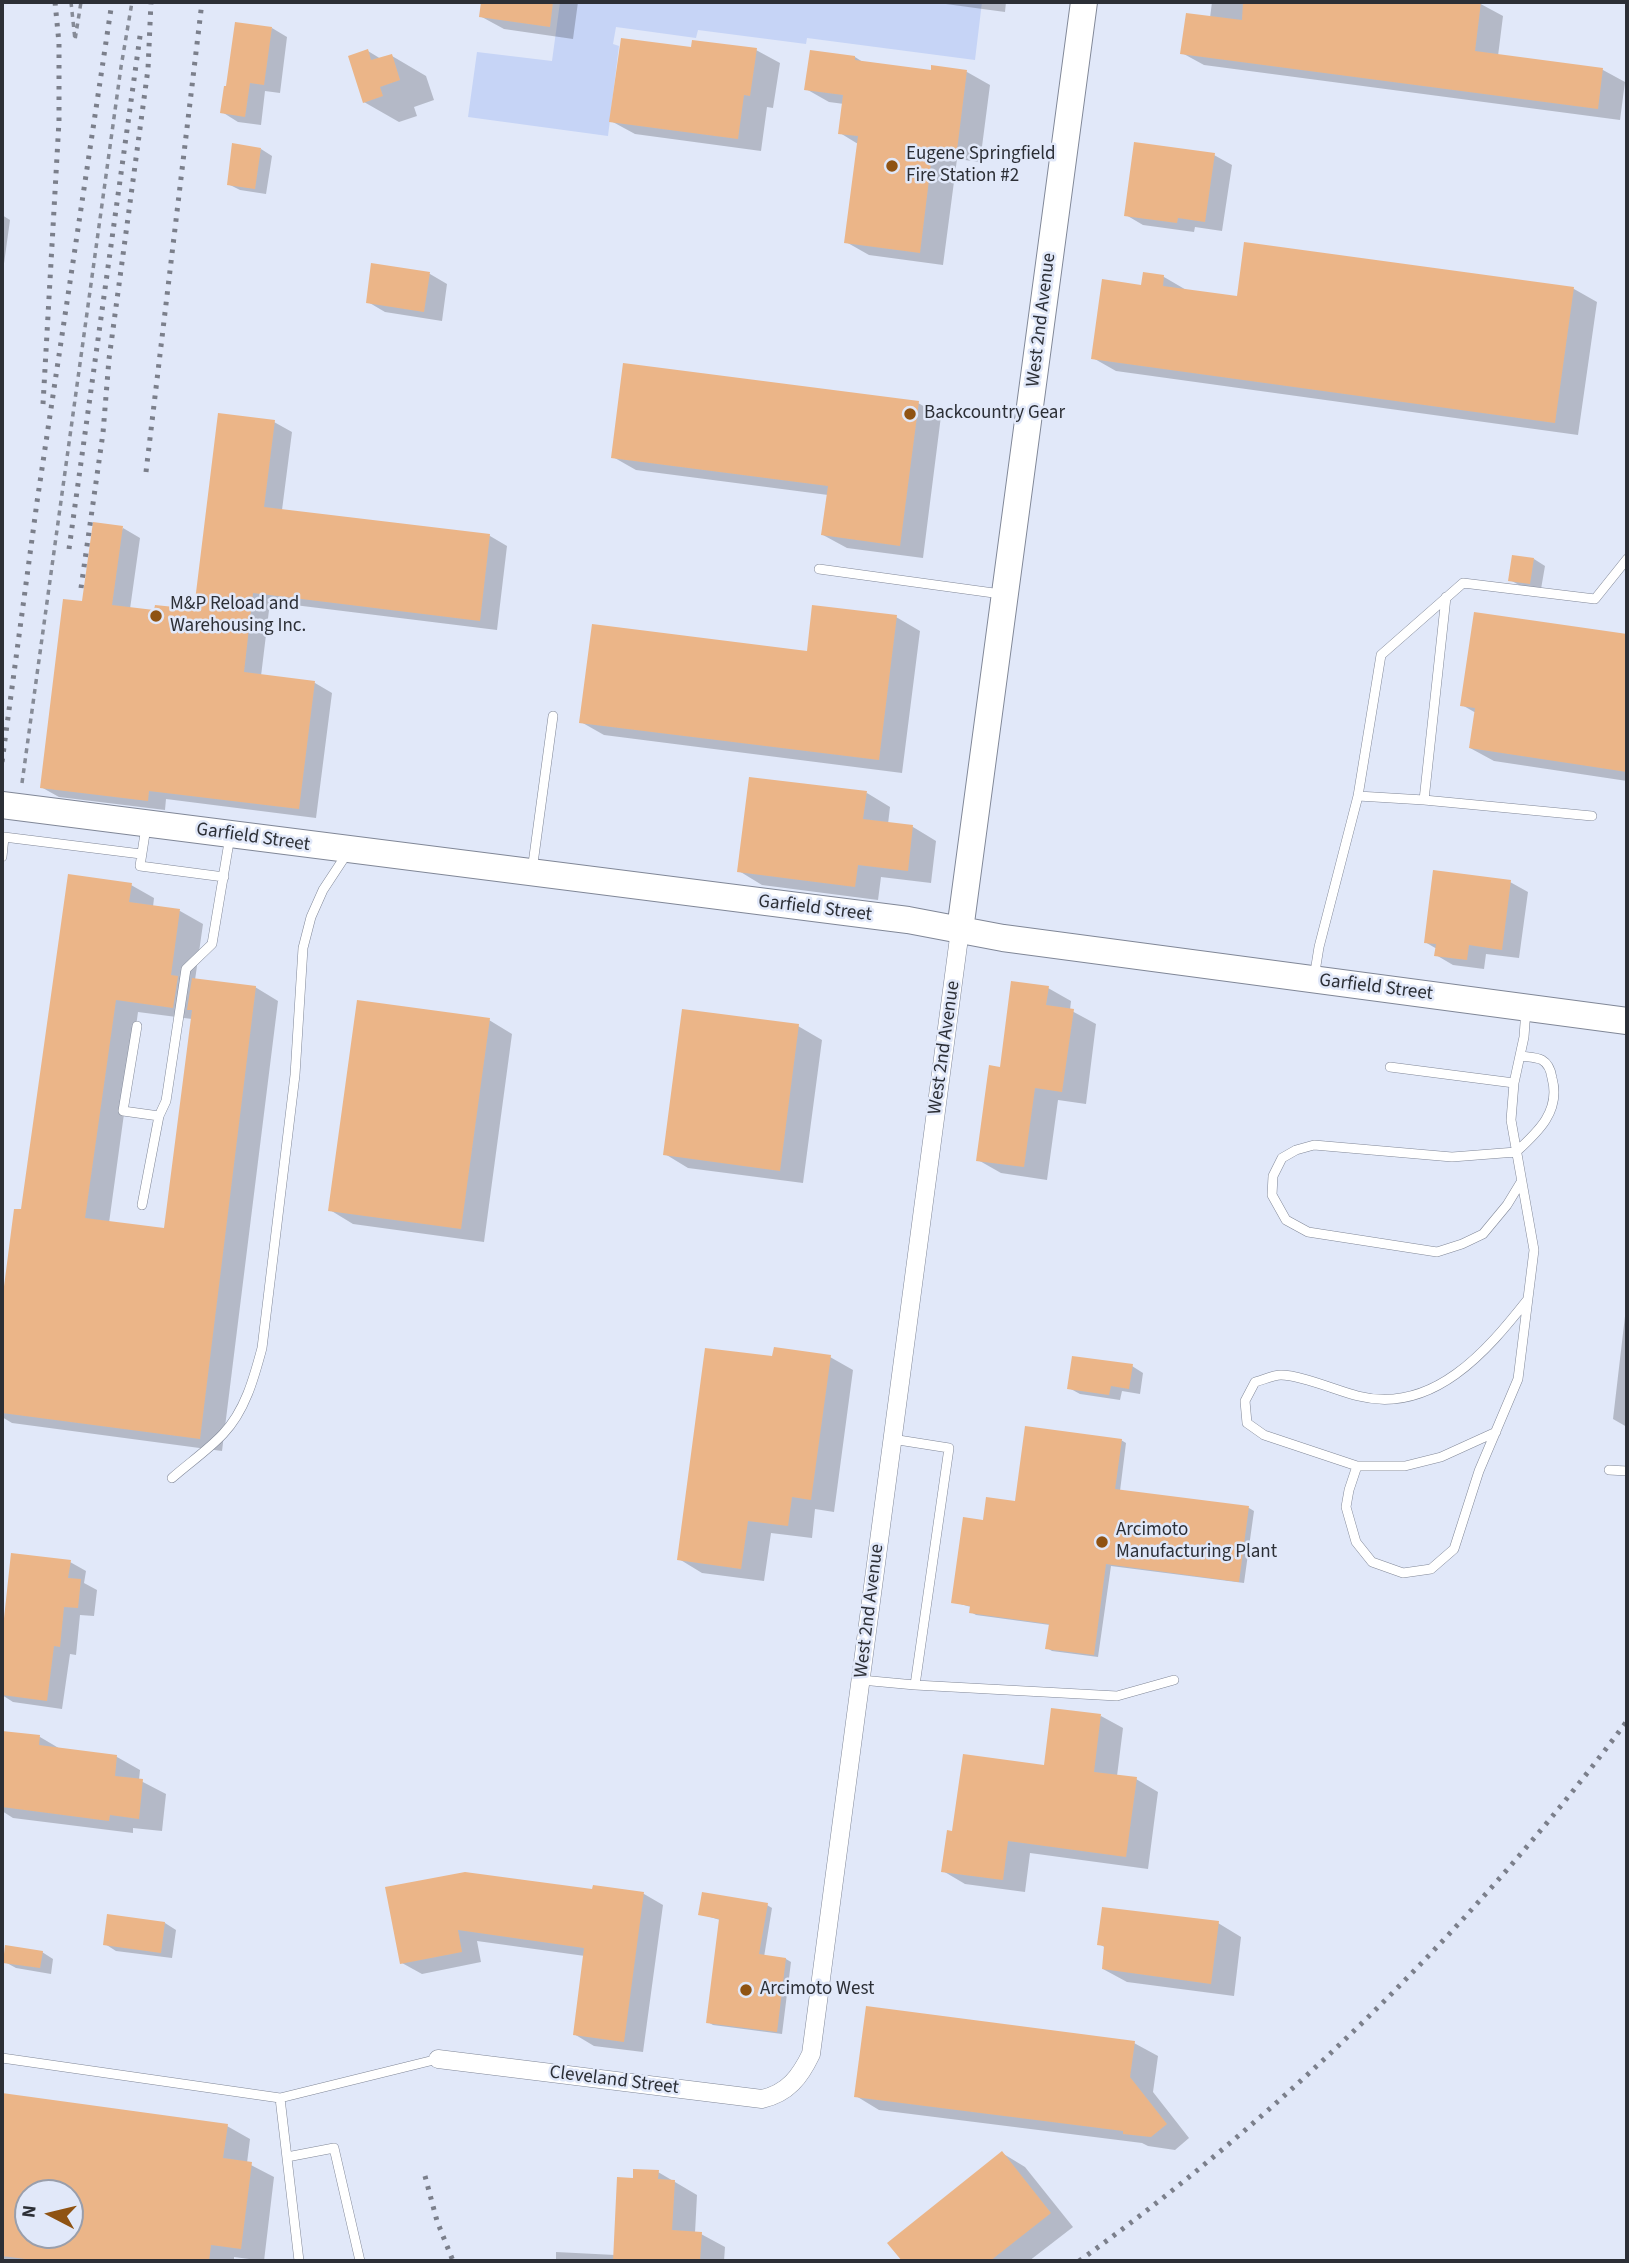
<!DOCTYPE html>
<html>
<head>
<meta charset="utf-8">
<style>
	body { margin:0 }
	#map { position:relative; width:1629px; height:2263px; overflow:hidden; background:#e1e8f9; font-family:"Source Sans 3",sans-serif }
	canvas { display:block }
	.frame { position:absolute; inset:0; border:4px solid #2c2f36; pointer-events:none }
	.north { position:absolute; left:14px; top:2179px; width:70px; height:70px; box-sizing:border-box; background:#e1e8f9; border:2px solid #999eab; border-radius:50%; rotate:277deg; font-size:19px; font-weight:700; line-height:28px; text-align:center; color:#2c2f36 }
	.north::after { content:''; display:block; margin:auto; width:24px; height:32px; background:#8f5313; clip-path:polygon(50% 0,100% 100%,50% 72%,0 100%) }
</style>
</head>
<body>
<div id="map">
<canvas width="1629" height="2263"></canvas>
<div class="frame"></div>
<div class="north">N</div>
</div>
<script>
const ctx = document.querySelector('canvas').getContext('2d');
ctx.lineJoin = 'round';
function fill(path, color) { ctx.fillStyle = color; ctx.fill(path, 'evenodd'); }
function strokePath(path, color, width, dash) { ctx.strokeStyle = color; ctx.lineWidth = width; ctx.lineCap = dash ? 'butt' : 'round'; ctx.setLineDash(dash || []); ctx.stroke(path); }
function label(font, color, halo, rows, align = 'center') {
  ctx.font = font + ' "Source Sans 3",sans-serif'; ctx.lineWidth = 5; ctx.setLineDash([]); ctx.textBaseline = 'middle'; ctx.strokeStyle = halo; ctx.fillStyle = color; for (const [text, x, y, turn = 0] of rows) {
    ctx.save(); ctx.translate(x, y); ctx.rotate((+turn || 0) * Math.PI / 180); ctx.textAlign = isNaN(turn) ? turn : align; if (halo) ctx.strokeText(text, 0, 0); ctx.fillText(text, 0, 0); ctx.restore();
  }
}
fill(new Path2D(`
	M560,2h422l-7,58 -168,-22 -1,6 -108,-14 -2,8 -80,-11 -3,17 6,2 -11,90 -140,-19 9,-65 75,9z`), '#c6d4f6');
fill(new Path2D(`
	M482,2h96l-5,37 -69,-10 -24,-13z
	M931,2h75l-1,10z
	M1212,2h265l26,14 -5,40 105,14 22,12 -5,38 -416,-55 -22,-12 28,-35z
	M272,28l15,9 -7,56 -15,-2 -4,34 -23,-3 -16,-10z
	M693,49l63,1 24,13 -7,45 -6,-1 -6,44 -126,-17 -24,-13z
	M368,51l13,8 11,-3 34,20 8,24 -20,7 3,9 -18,6 -35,-20z
	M855,57l11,7 66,8h35l23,13 -10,77 -23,-3 -14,106 -74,-10 -23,-13 12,-98 -18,-11 4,-29 -15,-2 -23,-13z
	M261,149l11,7 -6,38 -26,-4 -12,-6z
	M1214,155l18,10 -10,66 -27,-4 -1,5 -51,-7 -17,-10z
	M2,215l8,5 -8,58z
	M373,265l57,9 17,10 -5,37 -57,-9 -17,-10z
	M1144,274l20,3 24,14 50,7 336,-9 23,13 -19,133 -462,-64 -23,-13 50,-71z
	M918,403l23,13 -18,142 -76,-10 -24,-13 5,-40 -192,-25 -23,-13z
	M274,422l18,10 -10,78 208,26 17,10 -10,84 -227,-28 -9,74 54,7 17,10 -16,125 -150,-19 -1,11 -106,-13 -18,-10 42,-184 40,-75 17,10 -10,71 26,3 39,-1z
	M1534,559l11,7 -4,23 -20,-3 -11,-6z
	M1476,614l151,22v145l-133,-20 -24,-13 6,-35 -14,-8z
	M896,617l24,14 -18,142 -298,-38 -23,-13 227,-69z
	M867,793l23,14 -2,17 25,3 23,14 -5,42 -50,-6 -3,23 -116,-15 -23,-14z
	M1510,882l18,10 -9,66 -33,-4 -2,15 -31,-4 -17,-10 1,-6 -12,-7z
	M131,885l23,13 -1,9 27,4 23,13 -8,56 60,7 23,14 -56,450 -210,-28 -10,-6v-102l14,-104h7zM138,1012l54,7 -27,211 -56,-7z
	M1048,988l23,13 -1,9 26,14 -10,80 -28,-4 -11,80 -46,-7 -23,-13 24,-91z
	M489,1020l23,14 -28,208 -131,-18 -23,-14z
	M798,1026l24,14 -19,143 -115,-15 -23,-14z
	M1627,1299v128l-14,-8z
	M830,1357l23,13 -19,142 -19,-3 -3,29 -41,-5 -7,48 -62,-8 -23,-14 95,-201z
	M1132,1366l11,7 -3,21 -18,-3 -2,9 -40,-6 -11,-6z
	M1121,1440l5,3 -6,48 129,17 5,3 -10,72 -133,-17 -13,91 -46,-6 -5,-3 3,-23 -74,-10 -5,-3v-5l-18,-5 31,-80z
	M13,1555l57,7 16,9 -2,12 13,7 -3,26 -14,-1 -4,40 -6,-1 -8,55 -49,-7 -11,-7v-42z
	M1101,1716l22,12 -6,48 19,3 22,13 -10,77 -118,-16 -5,39 -60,-8 -22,-13 11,-38 92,-66z
	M2,1732l38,5 22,13 55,7 23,13 -1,10 27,14 -4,37 -29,-3v5l-120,-15 -11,-7z
	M388,1889l256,5 19,11 -20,147 -49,-6 -20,-12 11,-78 -108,-15 4,21 -59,12 -20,-11z
	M767,1905l5,3 -8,49 22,2 5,3 -9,72 -69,-9 -5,-3 12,-102 -20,-6z
	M165,1923l11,7 -4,28 -56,-7 -11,-7z
	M1218,1923l23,14 -7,59 -107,-14 -24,-13 3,-21 -7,-4z
	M42,1952l11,7 -2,15 -35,-6 -11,-6z
	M1134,2043l24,13 -5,36 36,46 -14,12 -27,-4 -6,-3 -263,-33 -23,-14z
	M2,2095l225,31 23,13 -3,24 27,14 -10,84 -30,-4v4h-232zM28,2193h42v42h-42z
	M1002,2153l23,14 48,60 -44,34h-125l-14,-18z
	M658,2172l39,23 -2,38 6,1 24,13 -1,14h-168v-9l59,3 20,-75z`), '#0003');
fill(new Path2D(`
	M481,2h72l-3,25 -71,-10z
	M1243,2h238l-6,49 128,17 -5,41 -418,-55 6,-41 56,7z
	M235,22l37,5 -8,58 -14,-2 -5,34 -25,-4 4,-27h2z
	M621,38l70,9 1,-7 65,8 -7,48 -6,-1 -6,44 -129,-17z
	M368,49l3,11 21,-6 8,26 -20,7 3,9 -20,7 -15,-47z
	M810,50l45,6v4l76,10v-5l36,5 -10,80 -24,-3 -13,106 -76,-10 14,-107 -20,-2 5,-39 -39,-5z
	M1134,142l81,11 -10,69 -27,-4 -1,5 -53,-7z
	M232,143l29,5 -6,41 -28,-4z
	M1244,242l330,45 -19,136 -464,-64 11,-80 39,6 2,-13 21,3 -1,11 74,10z
	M371,263l59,9 -6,40 -58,-9z
	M623,363l296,38 -19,145 -79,-11 7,-49 -217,-28z
	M218,413l57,7 -11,87 226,27 -10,87 -227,-28 -9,79 71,9 -16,128 -150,-18 -1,10 -108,-13 23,-189 19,2 11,-79 30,4 -11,79 42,5 1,-5 39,4z
	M1512,555l22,3 -4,26 -22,-3z
	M812,605l85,10 -18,145 -300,-37 13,-99 215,27z
	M1474,612l153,22v138l-158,-24 6,-40 -15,-2z
	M749,777l118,14 -4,28 50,6 -5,46 -50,-6 -3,22 -118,-15z
	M1433,870l78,10 -9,70 -33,-5 -2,15 -33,-4 2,-12 -12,-1z
	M68,874l64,9 -3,19 51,7 -9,66 7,1 -5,32 -57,-8 -31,218 79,10 28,-218h-5l5,-32 64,8 -56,453 -198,-26v-111l12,-93h7z
	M1011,981l38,5 -3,19 28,4 -12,83 -27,-4 -11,79 -48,-6 13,-96 11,2z
	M357,1000l133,18 -29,211 -133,-18z
	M682,1009l117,15 -19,147 -117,-16z
	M774,1347l57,8 -20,145 -19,-3 -4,29 -40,-5 -7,48 -64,-9 28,-212 67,8z
	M1072,1356l61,8 -4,25 -18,-3 -2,9 -42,-6z
	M1025,1426l97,13 -7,50 134,17 -10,76 -133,-18 -12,91 -49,-6 4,-25 -80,-11 1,-7 -19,-3 12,-86 20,3 3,-23 29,4z
	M11,1553l60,7 -3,18 13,1 -3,29 -14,-1 -4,40 -6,-1 -7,55 -45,-6v-58z
	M1051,1708l50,6 -7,58 43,5 -11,80 -118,-16 -5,39 -62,-8 6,-42 5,1 11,-77 81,11z
	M2,1731l38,4 -1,10 78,10 -2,21 28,3 -4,40 -29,-4 -1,6 -107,-14z
	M465,1872l127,17 1,-4 51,7 -20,150 -51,-7 11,-87 -126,-18 4,22 -62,12 -15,-77z
	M702,1892l66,11 -9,51 27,4 -9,74 -71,-9 13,-104 -21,-4z
	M1102,1907l117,14 -8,63 -109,-15 2,-23 -7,-1z
	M107,1914l58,8 -4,31 -58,-8z
	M5,1945l38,6 -3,17 -37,-5z
	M866,2006l269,35 -5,36 37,47 -16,13 -28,-3v-3l-269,-34z
	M2,2093l226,31 -5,34 29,4 -11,87 -30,-4 -2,16h-168l-39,-5zM28,2193h42v42h-42z
	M1002,2151l49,62 -61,48h-88l-15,-18z
	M633,2169l26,1 -1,9 17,1 -3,50 30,2 -2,29h-87l4,-84 16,1z`), '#ebb588');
const lane = new Path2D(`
	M819,569l182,25
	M1358,796l66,4 22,-203
	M1424,800l168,16
	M146,827l-6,39 84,11
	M2,857l2,-20 137,17
	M532,871l21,-155
	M1314,978l5,-31 39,-151 23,-141 82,-72 132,16 32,-40
	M137,1026l-14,85 36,5
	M1521,1056c6,1 16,1 21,4 7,4 9,11 10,18 9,33 -14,54 -36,74l-64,5 -138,-12 -18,5 -14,8 -9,18 -1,19 14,25 22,12 129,20 25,-8 21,-10 24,-29 14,-23
	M1390,1067l124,16
	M142,1205l17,-89 7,-15 20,-132 26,-25 18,-108
	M1496,1432l-55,25 -36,9h-48l-8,24 -3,17 10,35 16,20 31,11 28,-4 23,-20 25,-78 39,-92 16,-129 -23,-130 3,-37 10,-46 2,-28
	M1357,1466l-93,-31 -17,-12 -2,-22 10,-19c8,-2 18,-7 26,-7 20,0 57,16 77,21 75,19 129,-45 170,-97
	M1609,1470l18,1
	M172,1478c17,-15 36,-28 51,-44 22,-23 31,-56 39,-86l33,-273 8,-127 8,-31 12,-27 25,-38
	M861,1680l54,5 34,-237 -57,-9
	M915,1685l202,11 57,-16
	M2,2058l278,40
	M287,2157l47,-9 26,113
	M299,2261l-19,-163 158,-39`);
const street = new Path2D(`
	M438,2059l324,40c26,-6 38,-22 49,-45l149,-1124`);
const secondary = new Path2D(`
	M2,805l906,115 95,18 624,83
	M960,930l124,-928`);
strokePath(lane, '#808797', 10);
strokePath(street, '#808797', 19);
strokePath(secondary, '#808797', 28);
strokePath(new Path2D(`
	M71,2l4,38 6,-38
	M22,783l99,-716 11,-65`), '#868b97', 3.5, [5, 5]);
strokePath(lane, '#fff', 9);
strokePath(street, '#fff', 18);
strokePath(secondary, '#fff', 26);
strokePath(new Path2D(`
	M43,404l16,-283v-78l-4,-41
	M146,472l56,-470
	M69,549l72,-520
	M81,588l22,-155 6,-74 39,-290 3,-67
	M2,762l35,-260 75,-500
	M425,2176l12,45 16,40
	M1079,2261c206,-148 397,-337 548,-540`), '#7b7f8b', 5, [3.5, 7]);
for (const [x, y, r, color] of [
	[892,166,7,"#8f5313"],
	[910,414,7,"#8f5313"],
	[156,616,7,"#8f5313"],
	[1102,1542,7,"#8f5313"],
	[746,1990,7,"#8f5313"]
]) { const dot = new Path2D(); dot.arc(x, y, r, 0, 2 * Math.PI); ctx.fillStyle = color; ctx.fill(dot); strokePath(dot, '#e1e8f9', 2.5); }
label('19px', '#2c2f36', '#e1e8f9', [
	["Eugene Springfield",906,155],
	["Fire Station #2",906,177],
	["Backcountry Gear",924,414],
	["M&P Reload and",170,605],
	["Warehousing Inc.",170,627],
	["Arcimoto",1116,1531],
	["Manufacturing Plant",1116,1553],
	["Arcimoto West",760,1990]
], 'left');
label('19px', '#2c2f36', '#e1e8f9', [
	["West 2nd Avenue",1042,320,-83],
	["Garfield Street",253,838,8],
	["Garfield Street",815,909,7],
	["Garfield Street",1376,988,7],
	["West 2nd Avenue",945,1048,-82],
	["West 2nd Avenue",870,1611,-83],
	["Cleveland Street",614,2081,7]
]);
</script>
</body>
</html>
